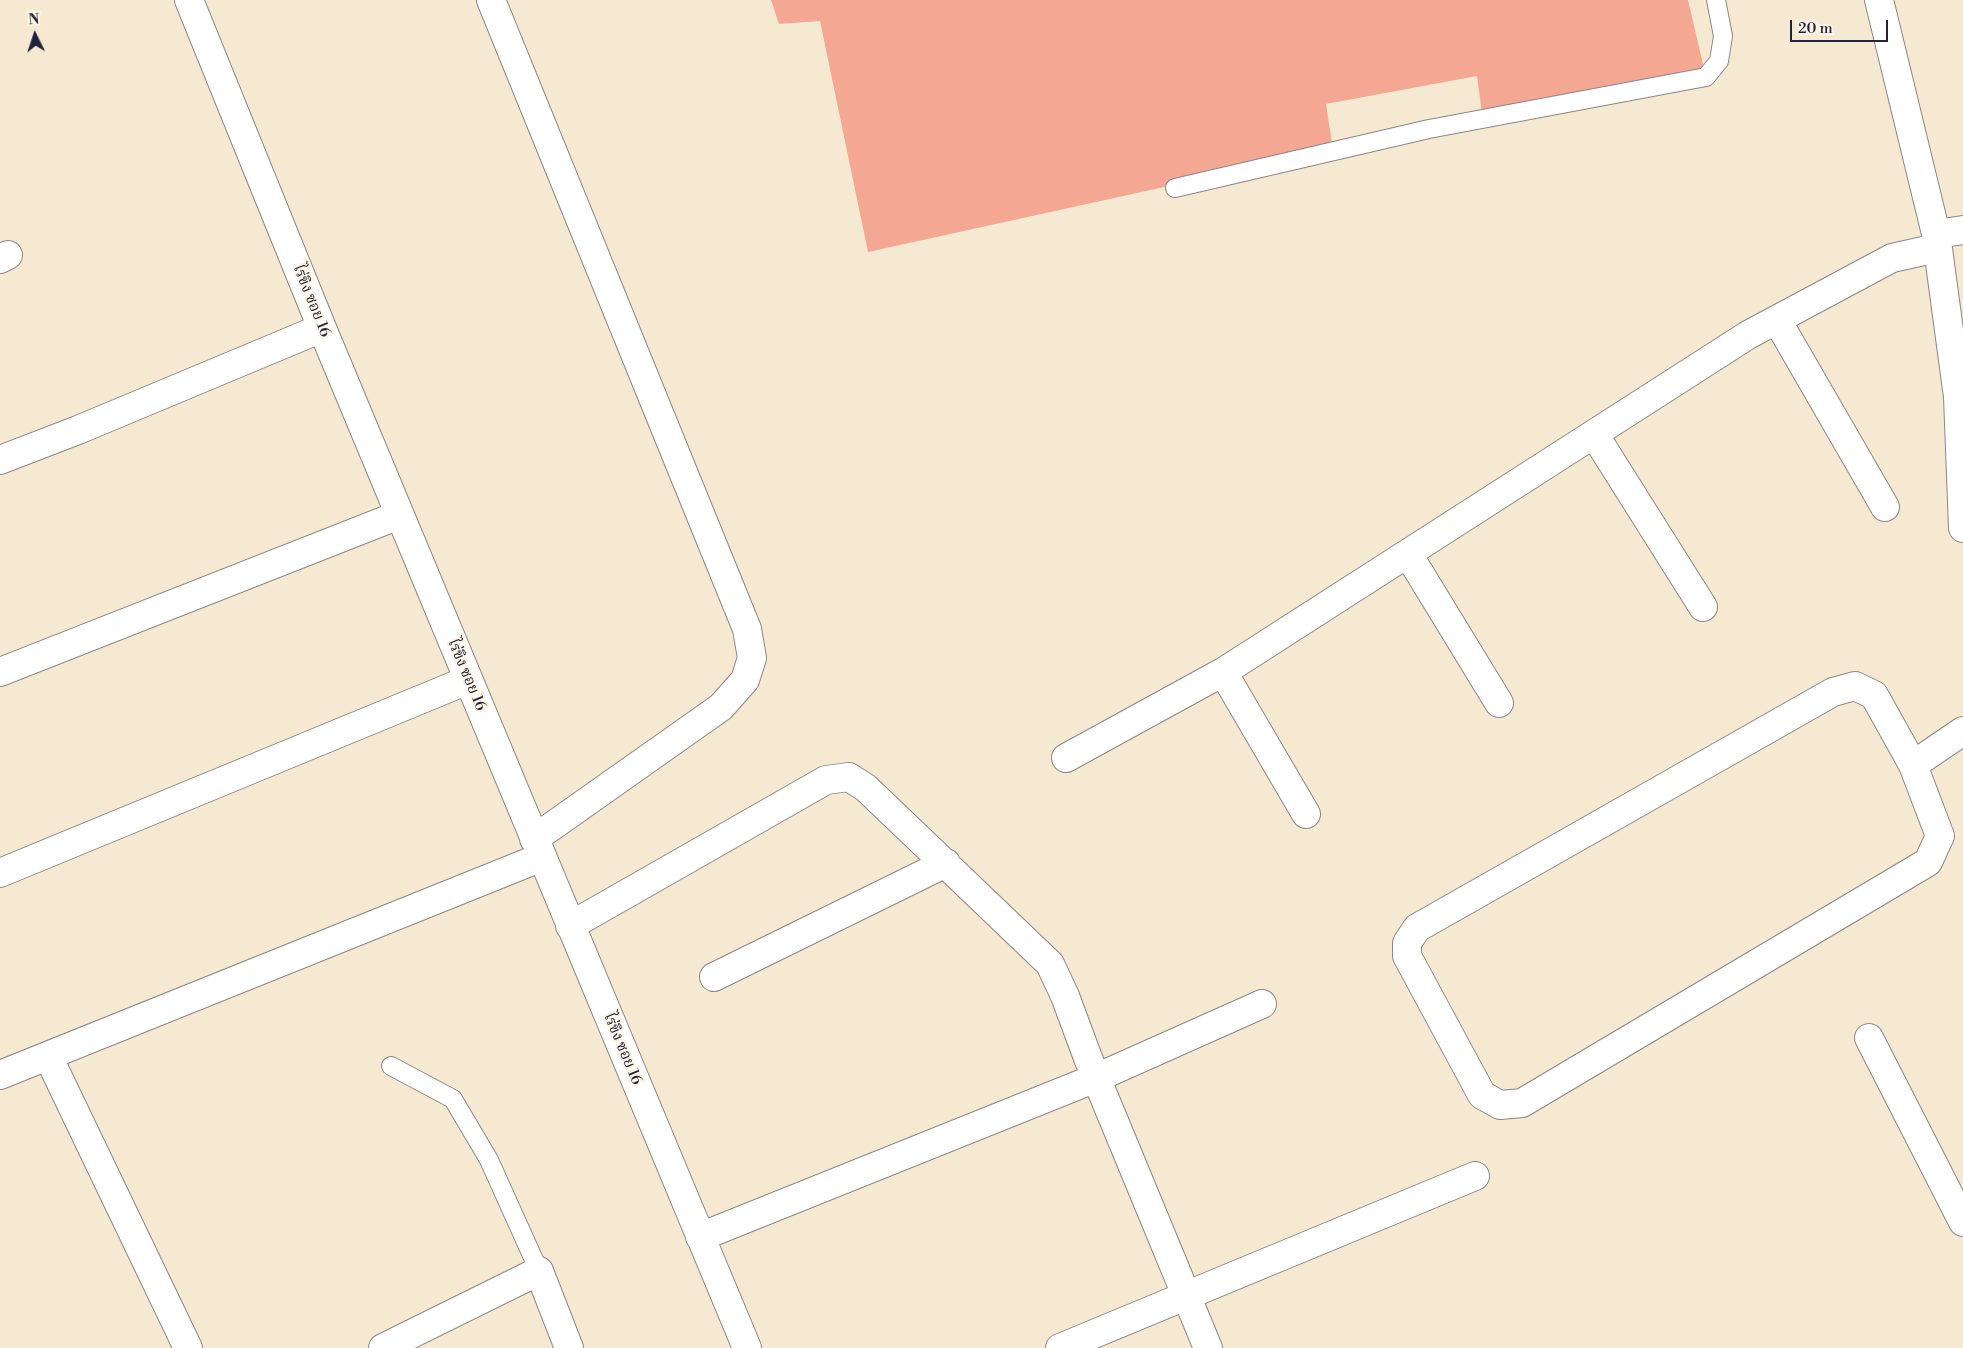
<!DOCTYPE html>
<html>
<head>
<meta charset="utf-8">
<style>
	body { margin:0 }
	#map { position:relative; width:1963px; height:1348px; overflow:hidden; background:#f6e9d1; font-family:"Libre Bodoni",serif }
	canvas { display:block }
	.north { position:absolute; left:10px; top:10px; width:50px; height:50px; -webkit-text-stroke:4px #fcf5e5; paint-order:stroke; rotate:356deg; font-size:14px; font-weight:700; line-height:20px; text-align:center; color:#22223b }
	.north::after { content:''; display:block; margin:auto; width:18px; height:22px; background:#22223b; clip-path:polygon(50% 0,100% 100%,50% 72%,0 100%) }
	.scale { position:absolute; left:1790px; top:20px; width:98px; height:22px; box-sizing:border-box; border:2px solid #22223b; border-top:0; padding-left:6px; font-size:15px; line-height:18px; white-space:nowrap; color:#22223b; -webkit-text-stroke:4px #fcf5e5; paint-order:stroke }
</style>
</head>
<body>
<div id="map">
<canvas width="1963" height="1348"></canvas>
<div class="north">N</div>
<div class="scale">20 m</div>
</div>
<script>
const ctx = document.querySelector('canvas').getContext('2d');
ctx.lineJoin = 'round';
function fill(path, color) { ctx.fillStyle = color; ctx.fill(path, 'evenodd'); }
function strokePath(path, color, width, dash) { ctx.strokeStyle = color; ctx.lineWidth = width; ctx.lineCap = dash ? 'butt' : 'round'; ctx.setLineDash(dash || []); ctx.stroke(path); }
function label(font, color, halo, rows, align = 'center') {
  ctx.font = font + ' "Libre Bodoni","Noto Serif Thai",serif'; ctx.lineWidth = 4.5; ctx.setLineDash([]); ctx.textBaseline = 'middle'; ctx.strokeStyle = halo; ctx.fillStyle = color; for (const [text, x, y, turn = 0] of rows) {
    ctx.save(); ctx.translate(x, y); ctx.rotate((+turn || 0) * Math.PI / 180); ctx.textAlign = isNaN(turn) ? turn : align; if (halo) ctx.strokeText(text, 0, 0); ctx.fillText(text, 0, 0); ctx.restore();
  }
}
fill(new Path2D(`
	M771,0h917l18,77 -223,43 -6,-44 -151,28 7,46 -465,102 -48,-231 -41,3z`), '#f4a894');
const lane = new Path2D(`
	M1175,188l254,-59 277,-52 13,-16 4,-25 -7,-36
	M391,1066l62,33 36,61 50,111`);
const street = new Path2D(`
	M189,0l133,328 425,1020
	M491,0l256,629 5,29 -7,22 -24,27 -187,132
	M1879,0l57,234 22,163 5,131
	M1936,234l27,-4
	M0,259l8,-4
	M1777,320l108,187
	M1594,434l109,173
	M0,460l78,-30 244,-102
	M1408,554l91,149
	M0,672l399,-157
	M1223,672l83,142
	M1855,686l19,9 39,70 27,71 -12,26 -406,241 -22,2 -18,-10 -75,-139v-13l10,-15 416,-236z
	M1066,758l157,-86 525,-337 144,-77 45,-10
	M1913,765l50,-34
	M0,873l468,-193
	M570,926l256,-146 23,-3 17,11 184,176 15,32 23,62 120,290
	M714,977l232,-114
	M1869,1038l94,184
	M48,1056l140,292
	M0,1075l542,-218
	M700,1237l396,-159 166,-74
	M383,1348l156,-77 30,77
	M1060,1348l415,-172`);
strokePath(lane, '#8c8686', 20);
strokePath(street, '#8c8686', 30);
strokePath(lane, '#fff', 18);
strokePath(street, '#fff', 28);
label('15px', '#22223b', '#fcf5e5', [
	["ไร่ขิง ซอย 16",311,301,68],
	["ไร่ขิง ซอย 16",466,675,67],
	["ไร่ขิง ซอย 16",622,1049,67]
]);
</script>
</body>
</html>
